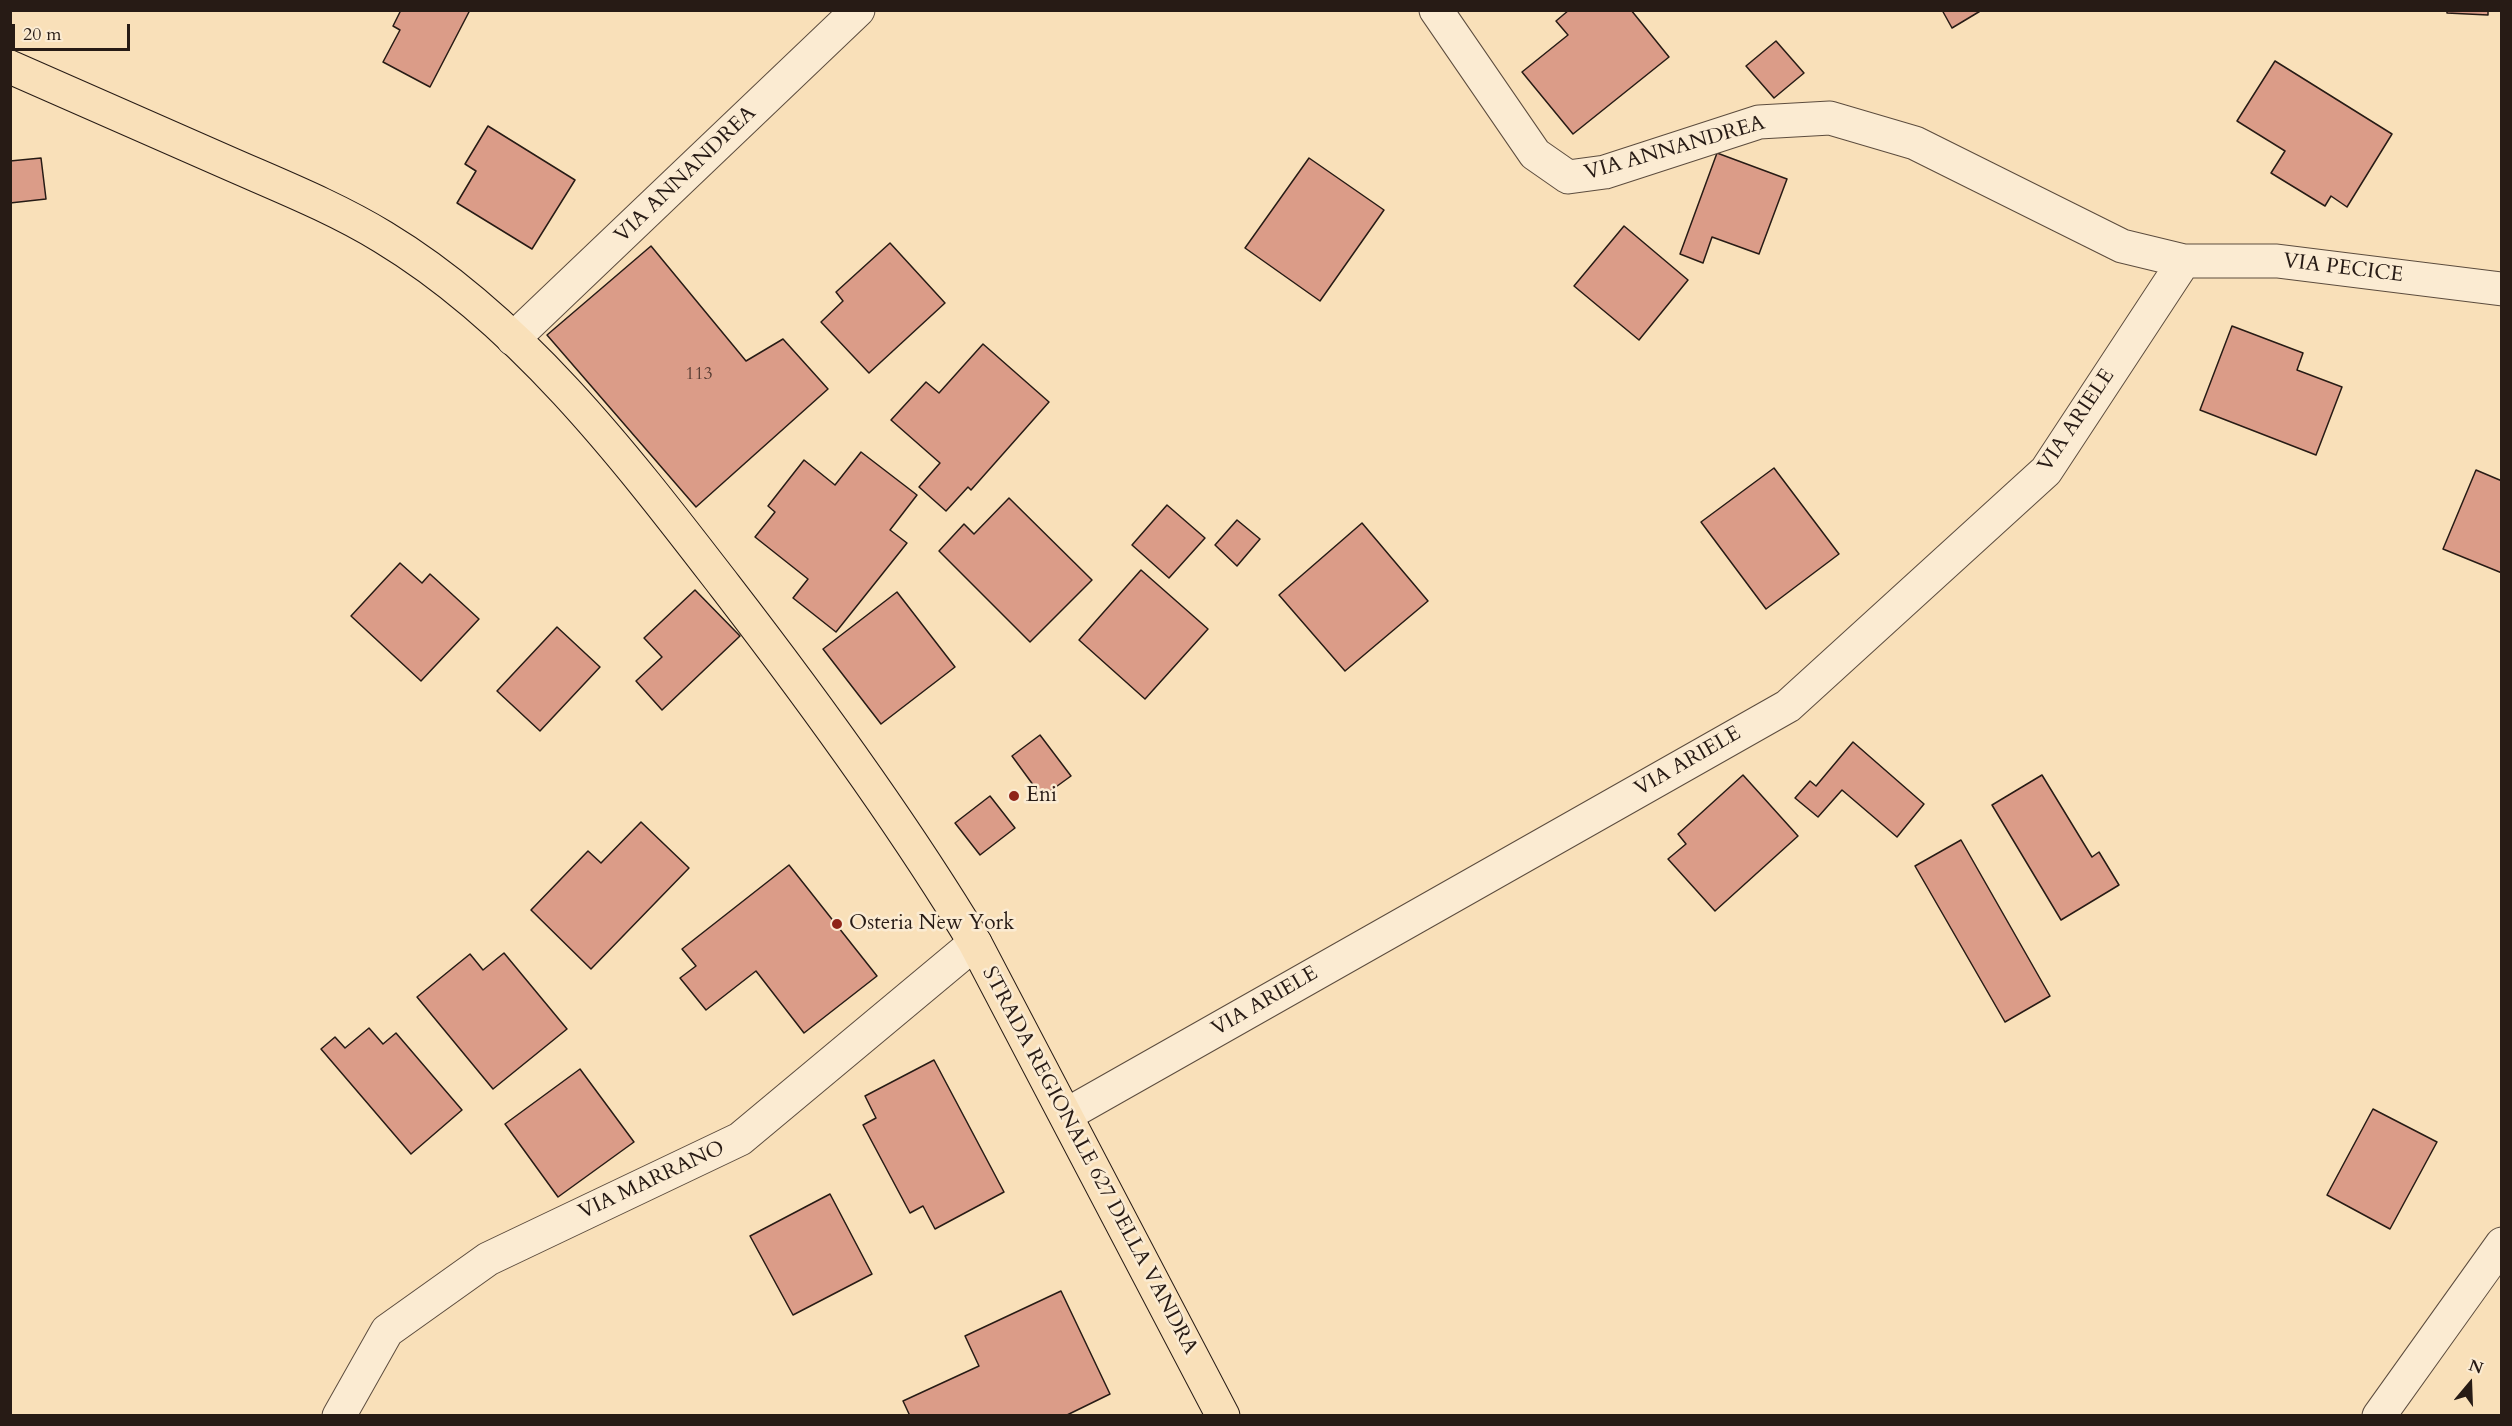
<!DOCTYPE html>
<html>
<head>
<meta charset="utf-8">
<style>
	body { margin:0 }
	#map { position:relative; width:2512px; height:1426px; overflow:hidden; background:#f9e0b9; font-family:Cardo,serif }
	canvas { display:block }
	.frame { position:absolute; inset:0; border:12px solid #271b15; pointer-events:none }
	.north { position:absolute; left:2440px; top:1354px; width:60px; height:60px; -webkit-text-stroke:4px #fbebd2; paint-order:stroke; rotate:19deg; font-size:16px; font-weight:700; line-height:24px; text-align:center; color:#271b15 }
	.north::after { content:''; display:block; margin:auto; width:21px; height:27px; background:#271b15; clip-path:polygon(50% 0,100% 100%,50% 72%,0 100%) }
	.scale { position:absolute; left:12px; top:24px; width:118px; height:27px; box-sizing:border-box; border:3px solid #271b15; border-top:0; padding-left:8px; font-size:18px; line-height:21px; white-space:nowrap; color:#271b15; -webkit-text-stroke:4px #fbebd2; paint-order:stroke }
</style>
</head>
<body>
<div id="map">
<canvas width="2512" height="1426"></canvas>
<div class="frame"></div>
<div class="north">N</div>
<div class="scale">20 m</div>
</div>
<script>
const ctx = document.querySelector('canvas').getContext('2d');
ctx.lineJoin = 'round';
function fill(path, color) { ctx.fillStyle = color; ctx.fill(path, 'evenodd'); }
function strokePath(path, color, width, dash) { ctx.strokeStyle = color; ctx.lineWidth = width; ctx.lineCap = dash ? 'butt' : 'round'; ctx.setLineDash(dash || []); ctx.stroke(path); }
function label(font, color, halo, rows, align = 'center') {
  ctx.font = font + ' Cardo,serif'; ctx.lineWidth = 5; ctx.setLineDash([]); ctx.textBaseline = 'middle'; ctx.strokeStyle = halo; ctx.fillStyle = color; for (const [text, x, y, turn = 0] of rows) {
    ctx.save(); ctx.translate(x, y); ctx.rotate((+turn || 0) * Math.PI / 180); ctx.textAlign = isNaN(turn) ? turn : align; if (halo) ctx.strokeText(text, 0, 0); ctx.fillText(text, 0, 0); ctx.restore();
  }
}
const building = new Path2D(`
	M401,10h69l-40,77 -47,-25 17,-32 -7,-4z
	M1569,10h62l38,47 -96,77 -51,-62 46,-37 -12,-14z
	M1942,10h40l-30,18z
	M2447,10h41v5l-41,-2z
	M1776,41l28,32 -30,25 -28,-32z
	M2275,61l117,73 -45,73 -16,-11 -6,10 -54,-33 14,-22 -48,-30z
	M488,126l87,54 -43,69 -75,-46 19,-32 -11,-7z
	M1717,153l70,26 -28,75 -47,-17 -9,26 -23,-9z
	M41,158l5,41 -36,4v-42z
	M1309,158l75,52 -64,91 -75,-53z
	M1624,226l64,54 -49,60 -65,-54z
	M890,243l55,60 -76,70 -48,-51 22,-21 -7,-9z
	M651,246l95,115 37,-22 45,50 -132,118 -149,-172z
	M2232,326l71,27 -6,17 45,17 -26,68 -116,-45z
	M983,344l66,58 -78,88 -3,-3 -22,24 -27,-24 21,-24 -49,-43 35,-38 13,11z
	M861,452l56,43 -27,35 17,13 -71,89 -43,-34 15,-19 -53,-42 20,-25 -7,-6 36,-46 31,25z
	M1774,468l65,86 -73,55 -65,-87z
	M2476,470l26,11v92l-59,-24z
	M1009,498l83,82 -62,62 -91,-91 25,-27 10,10z
	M1167,505l38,33 -36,40 -37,-33z
	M1237,520l23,19 -23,27 -22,-21z
	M1362,523l66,78 -83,70 -66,-76z
	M400,563l22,20 8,-9 49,45 -58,62 -70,-65z
	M1141,570l67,59 -63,70 -66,-59z
	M695,590l45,46 -78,74 -26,-29 26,-24 -18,-19z
	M897,592l58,75 -74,57 -58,-75z
	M557,627l43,40 -60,64 -43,-40z
	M1040,735l31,41 -29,21 -30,-41z
	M1853,742l71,62 -27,33 -55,-47 -24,27 -23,-19 15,-17 6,5z
	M1743,775l55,61 -83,75 -47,-52 18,-15 -8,-10z
	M2042,775l50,82 7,-5 20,33 -58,35 -69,-115z
	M990,796l25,32 -35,27 -25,-32z
	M641,822l48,46 -98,101 -60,-59 57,-59 13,12z
	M1961,840l89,156 -45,26 -90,-156z
	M789,865l88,111 -73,57 -48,-62 -50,39 -26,-32 16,-12 -14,-17z
	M504,953l63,76 -74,60 -76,-92 53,-43 13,16z
	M369,1028l14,16 13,-11 66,77 -51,44 -90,-105 14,-12 10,11z
	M934,1060l70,132 -69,37 -12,-23 -13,7 -47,-88 13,-7 -11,-22z
	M580,1069l54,73 -76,55 -53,-73z
	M2373,1109l64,33 -47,87 -63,-34z
	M830,1194l42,80 -79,41 -43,-79z
	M1061,1291l49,103 -45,22h-155l-7,-15 76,-35 -14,-30z`);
fill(building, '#db9c88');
strokePath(building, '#271b15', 1.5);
const minor = new Path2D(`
	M1436,10l99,144 33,23 37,-5 154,-50 71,-4 85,25 207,103 62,15h93l225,28
	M513,339l345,-329
	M1066,1115l722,-409 258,-235 138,-210
	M339,1416l48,-85 101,-72 252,-120 235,-196
	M2379,1416l123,-172`);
const major = new Path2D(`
	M10,67c72,32 144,64 216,95 52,23 108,45 157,75 139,84 244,222 342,349 88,114 176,234 250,357l248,473`);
strokePath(minor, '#5c4c3e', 35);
strokePath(major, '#271b15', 35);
strokePath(minor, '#fbebd2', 33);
strokePath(major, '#f9e0b9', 33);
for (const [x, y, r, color] of [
	[1014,796,6,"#8f2418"],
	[837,924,6,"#8f2418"]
]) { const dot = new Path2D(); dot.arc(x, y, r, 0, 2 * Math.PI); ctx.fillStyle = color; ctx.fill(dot); strokePath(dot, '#fbebd2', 2); }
label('18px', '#543b32', null, [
	["113",699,375]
]);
label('21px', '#271b15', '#fbebd2', [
	["VIA ANNANDREA",1675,149,-16],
	["VIA ANNANDREA",686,175,-44],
	["VIA PECICE",2343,269,7],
	["VIA ARIELE",2077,421,-56],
	["VIA ARIELE",1688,762,-30],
	["VIA ARIELE",1265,1002,-30],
	["STRADA REGIONALE 627 DELLA VANDRA",1089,1161,62],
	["VIA MARRANO",652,1181,-25]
]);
label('21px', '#271b15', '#fbebd2', [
	["Eni",1026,796],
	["Osteria New York",849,924]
], 'left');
</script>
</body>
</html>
